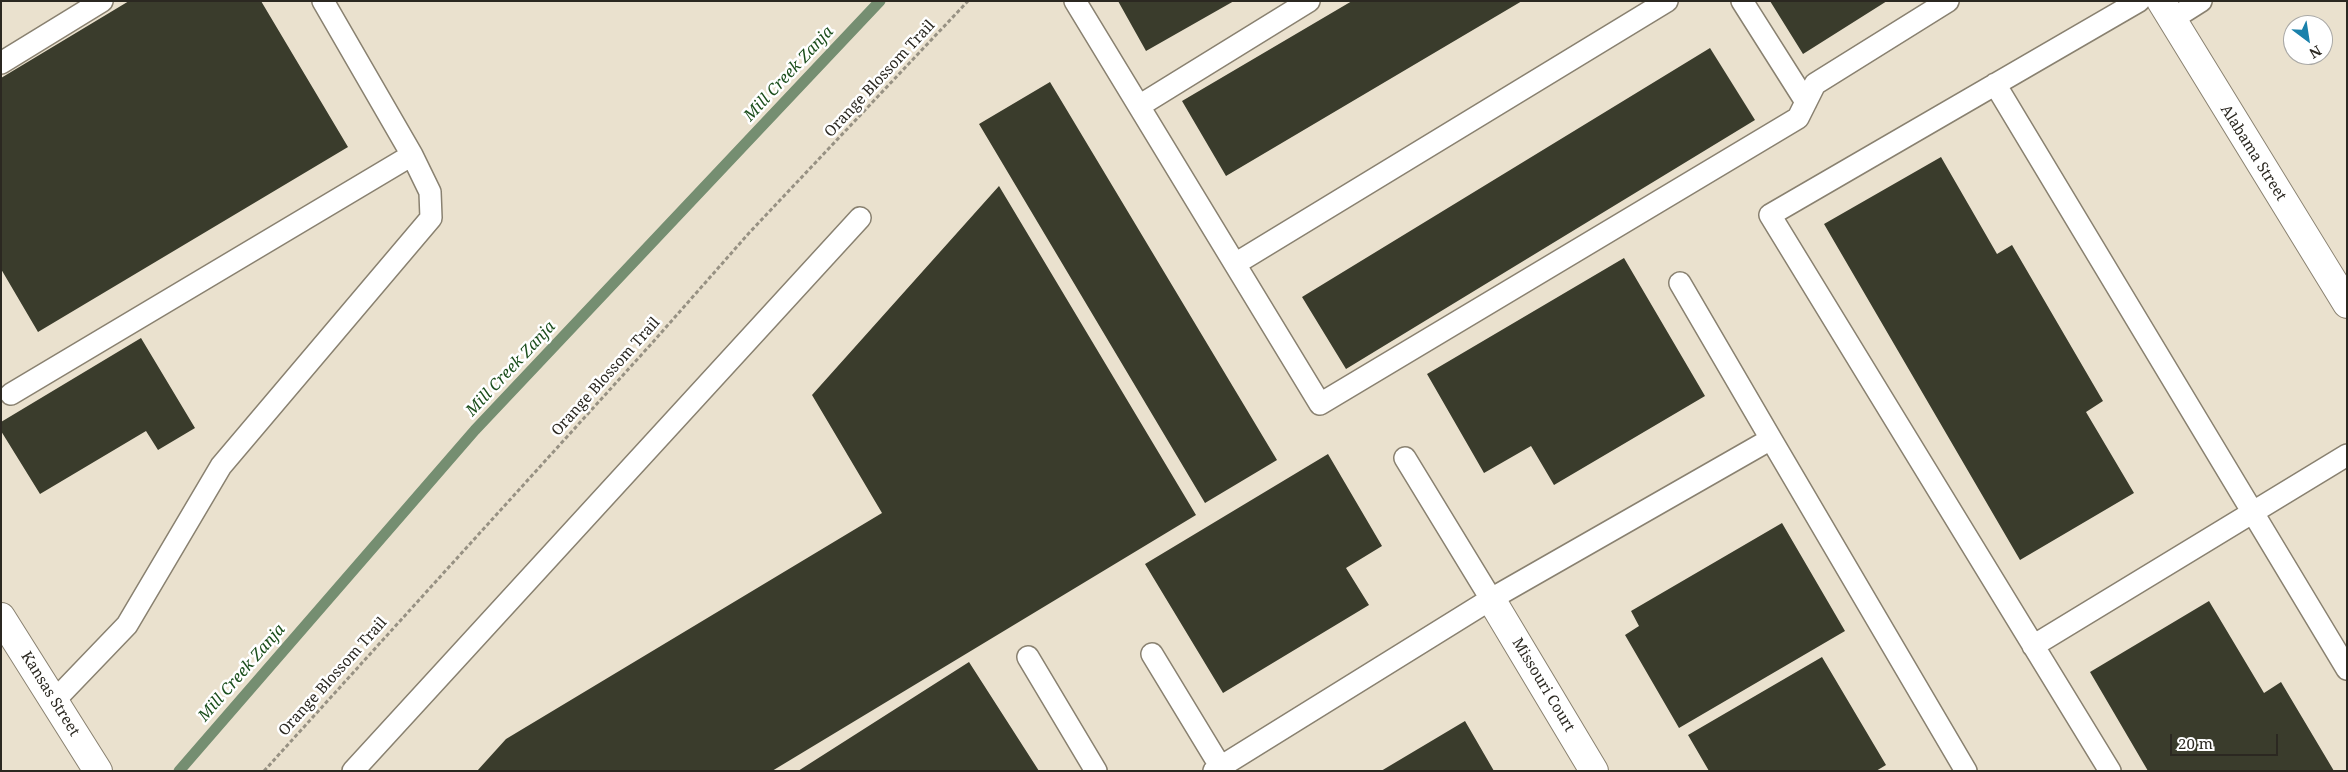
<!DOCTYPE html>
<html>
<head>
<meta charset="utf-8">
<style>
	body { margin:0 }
	#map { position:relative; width:2348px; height:772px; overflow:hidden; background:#eae1ce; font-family:"Noto Serif",serif }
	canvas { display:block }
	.frame { position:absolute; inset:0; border:2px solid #2b2821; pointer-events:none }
	.north { position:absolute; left:2283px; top:15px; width:50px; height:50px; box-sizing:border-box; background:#fff; border:1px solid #aaa9a6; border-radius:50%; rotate:149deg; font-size:14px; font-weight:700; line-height:20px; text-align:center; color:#2b2821 }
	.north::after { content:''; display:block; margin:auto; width:18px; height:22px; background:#1a81ab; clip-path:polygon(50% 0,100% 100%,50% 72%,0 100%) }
	.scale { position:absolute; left:2170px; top:734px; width:108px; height:22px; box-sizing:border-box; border:2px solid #2b2821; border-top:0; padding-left:6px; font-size:15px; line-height:18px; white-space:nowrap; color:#2b2821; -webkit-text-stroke:4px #fff; paint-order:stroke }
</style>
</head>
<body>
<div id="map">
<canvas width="2348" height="772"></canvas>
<div class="frame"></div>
<div class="north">N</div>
<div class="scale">20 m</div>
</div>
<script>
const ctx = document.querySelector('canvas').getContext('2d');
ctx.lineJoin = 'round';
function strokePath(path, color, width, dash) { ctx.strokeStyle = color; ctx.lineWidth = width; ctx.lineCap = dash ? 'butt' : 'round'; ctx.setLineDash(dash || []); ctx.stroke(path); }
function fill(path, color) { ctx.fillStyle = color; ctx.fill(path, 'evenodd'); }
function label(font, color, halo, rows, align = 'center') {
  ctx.font = font + ' "Noto Serif",serif'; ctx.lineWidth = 5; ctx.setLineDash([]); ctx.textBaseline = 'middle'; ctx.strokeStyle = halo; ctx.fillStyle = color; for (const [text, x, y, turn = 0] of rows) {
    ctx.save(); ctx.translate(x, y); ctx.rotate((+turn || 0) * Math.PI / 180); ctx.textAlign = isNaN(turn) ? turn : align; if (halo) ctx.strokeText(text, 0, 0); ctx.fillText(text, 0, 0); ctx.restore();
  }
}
strokePath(new Path2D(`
	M179,771l296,-341 405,-429`), '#758e71', 11);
fill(new Path2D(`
	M129,1h132l87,146 -310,185 -37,-63v-191z
	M1118,1h116l-88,50z
	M1352,1h170l-296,175 -44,-75z
	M1770,1h117l-84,53z
	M1710,48l45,72 -409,249 -44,-72z
	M1050,82l227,378 -72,43 -226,-379z
	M1941,157l56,97 15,-9 91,156 -17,11 48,81 -114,67 -196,-336z
	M999,186l197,329 -424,256h-295l29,-32 376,-226 -70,-118z
	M1624,258l81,138 -151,89 -23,-39 -47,27 -57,-99z
	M141,338l54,90 -37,22 -12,-19 -106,63 -39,-63v-9z
	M1328,454l54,92 -36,22 23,37 -146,88 -78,-129z
	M1782,523l63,108 -166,97 -54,-93 14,-9 -8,-15z
	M2209,601l55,92 17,-11 53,89h-186l-58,-99z
	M1822,657l64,108 -10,6h-167l-21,-36z
	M969,662l70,109h-241z
	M1465,721l29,50h-113z`), '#3a3c2c');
const lane = new Path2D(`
	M1075,1l245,403 478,-286 17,-34 133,-83
	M1742,1l64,101
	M2171,20l30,-19
	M1,63l101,-62
	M1995,84l352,585
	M1139,106l170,-105
	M1235,264l432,-263
	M1680,283l91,156
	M11,394l401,-239 -89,-154
	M1405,458l86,141
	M2033,646l314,-191
	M1152,654l71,117
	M1028,657l68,114
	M54,701l73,-76 94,-159 210,-248 -1,-26 -18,-37
	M353,771l507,-553
	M1214,771l277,-172 280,-160 195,332
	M2110,771l-340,-556 369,-214`);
const street = new Path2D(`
	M1491,599l103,172
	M1,617l97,154`);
const secondary = new Path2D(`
	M2161,1l186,303`);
strokePath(lane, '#898170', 24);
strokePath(street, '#898170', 30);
strokePath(secondary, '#898170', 30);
strokePath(new Path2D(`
	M264,771l389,-429 96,-109 219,-232`), '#979183', 3, [4, 2.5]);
strokePath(lane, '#fff', 21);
strokePath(street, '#fff', 28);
strokePath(secondary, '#fff', 28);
label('15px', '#2b2821', '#fff', [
	["Orange Blossom Trail",880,79,-47],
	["Alabama Street",2253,153,58],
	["Orange Blossom Trail",606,377,-48],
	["Orange Blossom Trail",333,677,-48],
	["Missouri Court",1543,685,59],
	["Kansas Street",50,694,58]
]);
label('italic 16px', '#1b4e1c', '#fff', [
	["Mill Creek Zanja",789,74,-47],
	["Mill Creek Zanja",511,369,-47],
	["Mill Creek Zanja",242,673,-49]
]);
</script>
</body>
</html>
